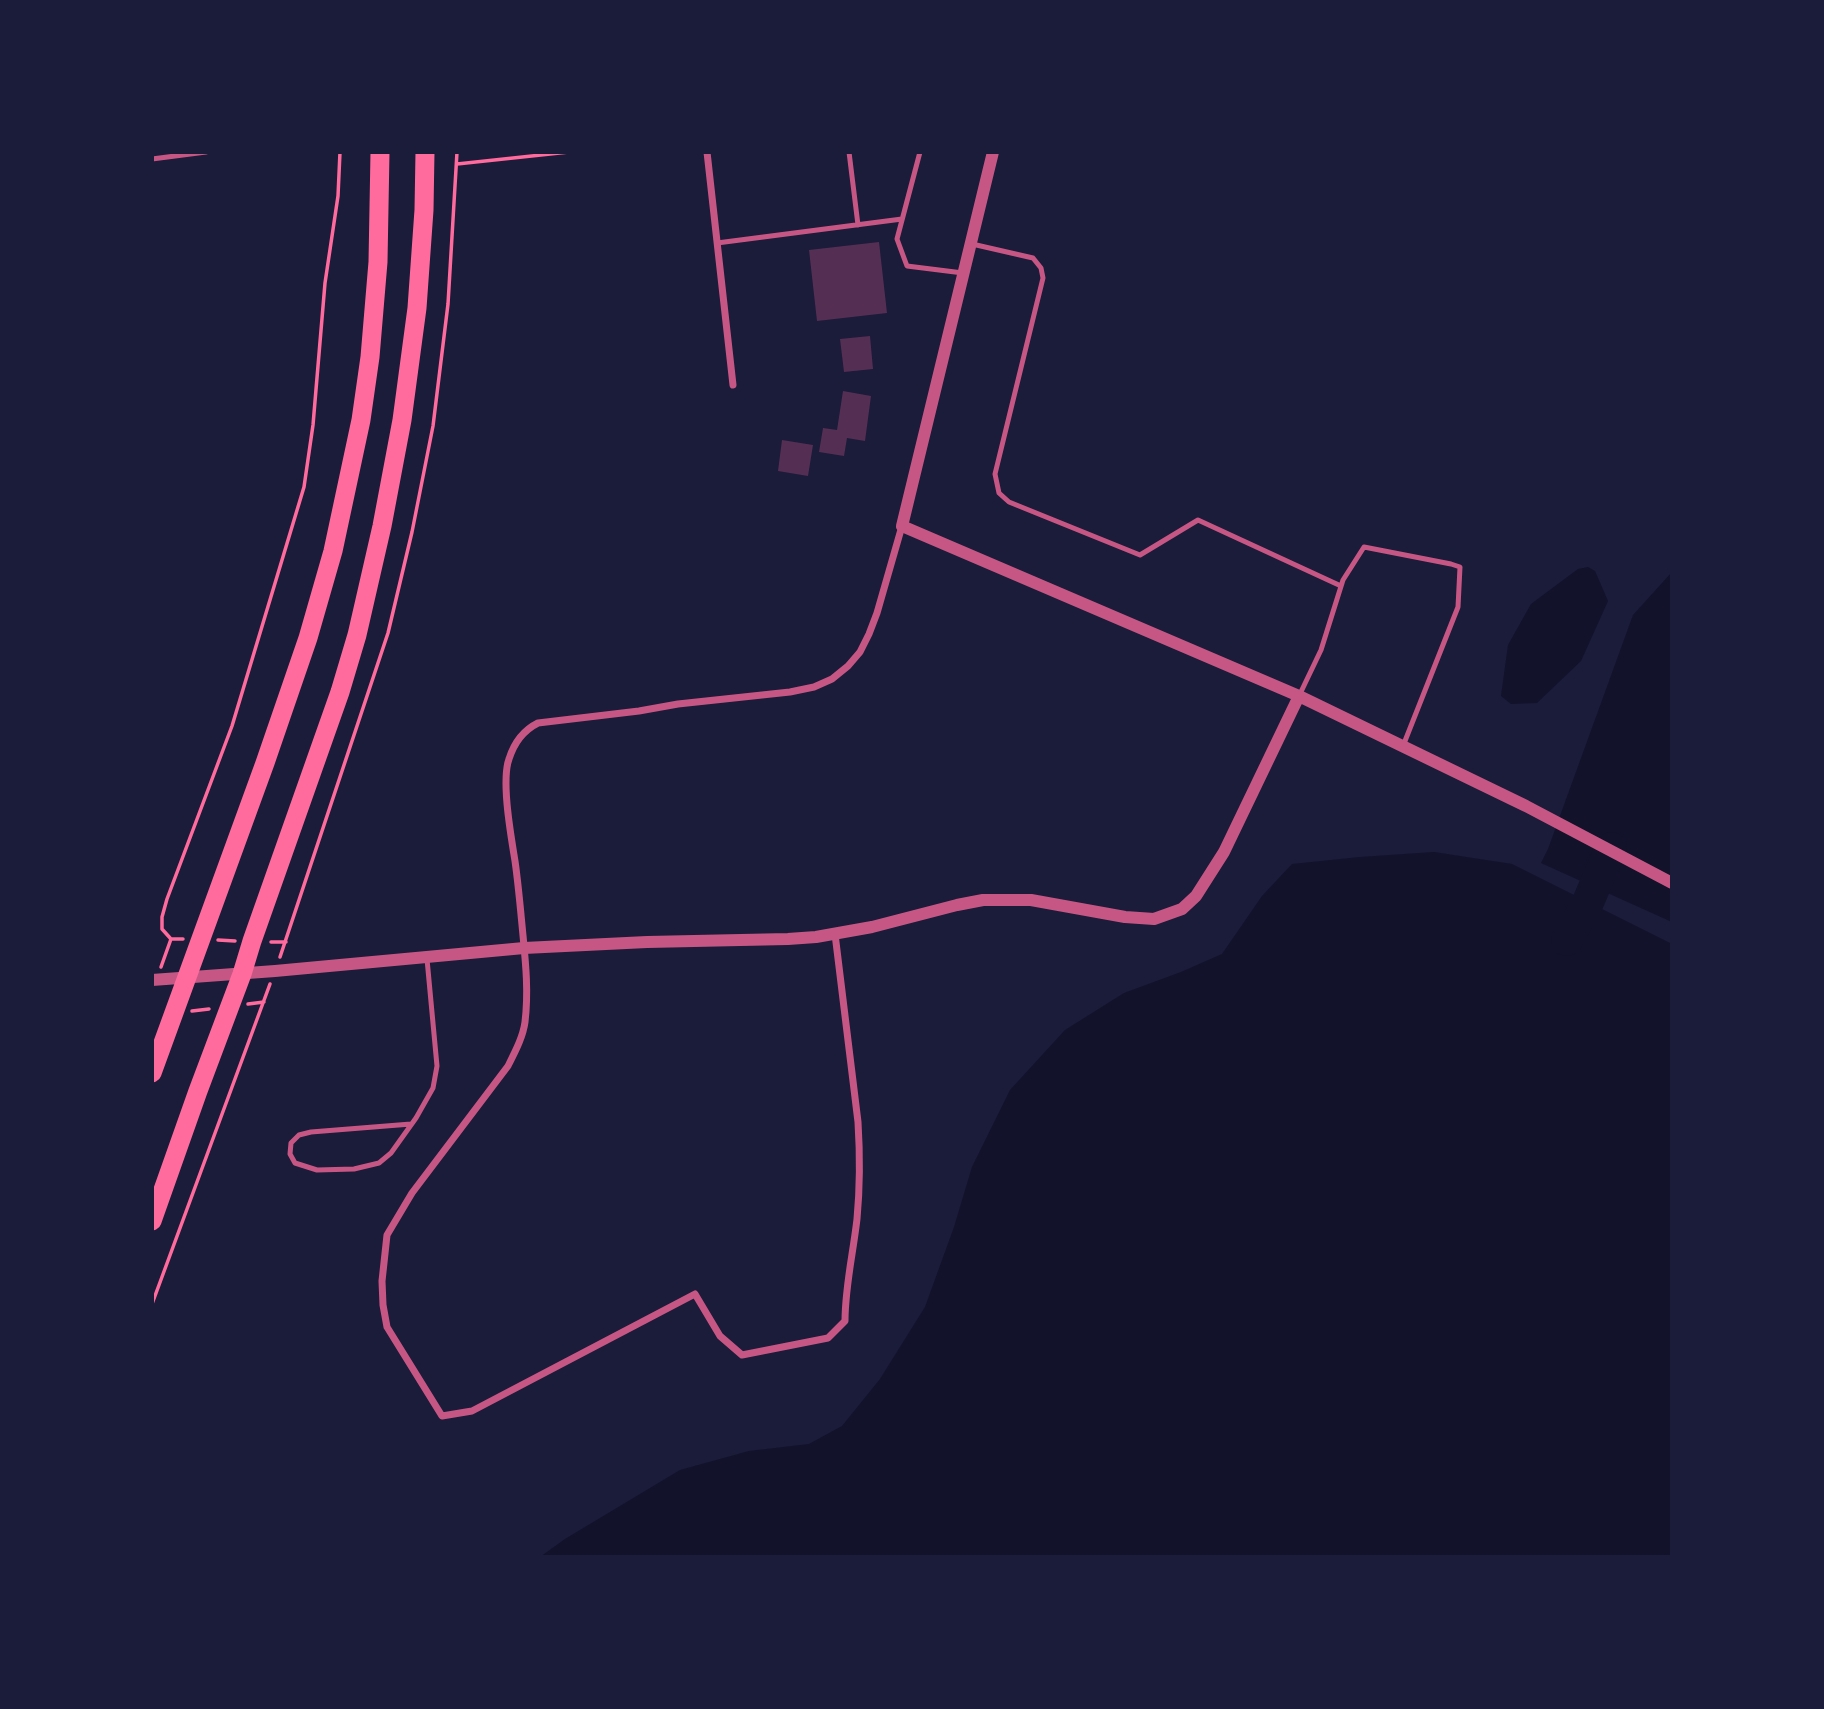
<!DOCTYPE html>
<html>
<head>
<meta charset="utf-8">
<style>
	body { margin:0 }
	#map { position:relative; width:1824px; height:1709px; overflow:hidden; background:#1b1b3a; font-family:"Work Sans",sans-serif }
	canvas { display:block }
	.frame { position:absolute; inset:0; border:154px solid #1b1b3a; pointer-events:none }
</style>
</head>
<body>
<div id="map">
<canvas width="1824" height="1709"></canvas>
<div class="frame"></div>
</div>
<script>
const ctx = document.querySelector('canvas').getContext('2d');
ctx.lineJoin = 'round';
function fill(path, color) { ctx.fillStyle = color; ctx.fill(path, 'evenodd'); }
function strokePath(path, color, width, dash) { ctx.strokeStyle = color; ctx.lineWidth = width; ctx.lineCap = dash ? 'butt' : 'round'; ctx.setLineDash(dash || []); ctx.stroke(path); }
fill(new Path2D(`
	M1588,567l7,4 13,30 -27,60 -44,42 -26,1 -10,-8 7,-51 23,-41 47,-35z
	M1672,572v350l-131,-59 7,-14 85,-234z
	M1434,852l78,12 160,80v613h-1132l25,-18 115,-69 69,-19 60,-7 33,-18 38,-47 45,-72 29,-80 18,-60 38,-77 55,-60 59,-37 57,-21 41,-18 40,-58 30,-32 68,-7z`), '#12122b');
strokePath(new Path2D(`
	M1567,940l21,-38 23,-54`), '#12122b', 32);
fill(new Path2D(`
	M879,242l8,71 -70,8 -8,-71z
	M870,336l3,33 -29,3 -4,-33z
	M843,391l28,5 -6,45 -18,-3 -3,18 -25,-4 4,-24 14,2z
	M782,440l31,5 -5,31 -30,-5z`), '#542f53');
strokePath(new Path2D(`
	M457,164l112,-12
	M183,939h-12l-9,-10v-12l5,-18 65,-173 72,-239 9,-62 12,-142 13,-87 2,-44
	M218,940l17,1
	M271,942h15
	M280,957l108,-324 24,-101 21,-106 15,-122 9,-152
	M161,967l10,-28
	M248,1004l16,-2
	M192,1011l17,-2
	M152,1304l118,-320`), '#ff6b9d', 3.5);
strokePath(new Path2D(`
	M849,152l9,73
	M920,152l-23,87 10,27 56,7
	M152,159l54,-7
	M717,243l185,-24
	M972,244l61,14 8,10 2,10 -48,196 4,19 10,9 131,53 58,-35 143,66
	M1299,696l22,-46 22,-70 21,-33 87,17 9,3 -2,40 -55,139
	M411,1124l-100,8 -12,3 -8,8 -1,11 5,9 22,7 37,-1 25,-6 12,-10 25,-35 17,-30 4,-22 -10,-107`), '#c65784', 5);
strokePath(new Path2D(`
	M707,152l26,233
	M835,934l23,188c2,32 2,65 -1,97 -4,35 -12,68 -12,102l-17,17 -86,17 -22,-19 -25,-42 -223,117 -30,5 -55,-89 -4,-22 -1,-24 5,-46 25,-42 96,-127c7,-14 15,-29 17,-44 4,-33 0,-65 -3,-97 -2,-21 -4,-43 -7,-64 -4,-25 -14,-80 -6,-102 5,-16 15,-29 29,-36l101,-12 39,-7 112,-12 24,-5 18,-8 16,-13 12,-14 9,-18 8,-21 25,-87`), '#c65784', 7);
strokePath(new Path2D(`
	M993,152l-91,374 397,170 227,110 146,77
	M152,980l123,-9 249,-23 123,-6 141,-3 28,-2 56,-10 85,-22 26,-5h48l94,17 29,2 28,-10 14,-13 28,-44 75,-156`), '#c65784', 12);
strokePath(new Path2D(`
	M152,1073l113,-310 43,-125 25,-87 28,-131 9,-63 8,-95 2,-110
	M152,1221l46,-130 44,-117 10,-33 88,-249 17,-57 25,-109 20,-106 15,-112 7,-98 1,-58`), '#ff6b9d', 19);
</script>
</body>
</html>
